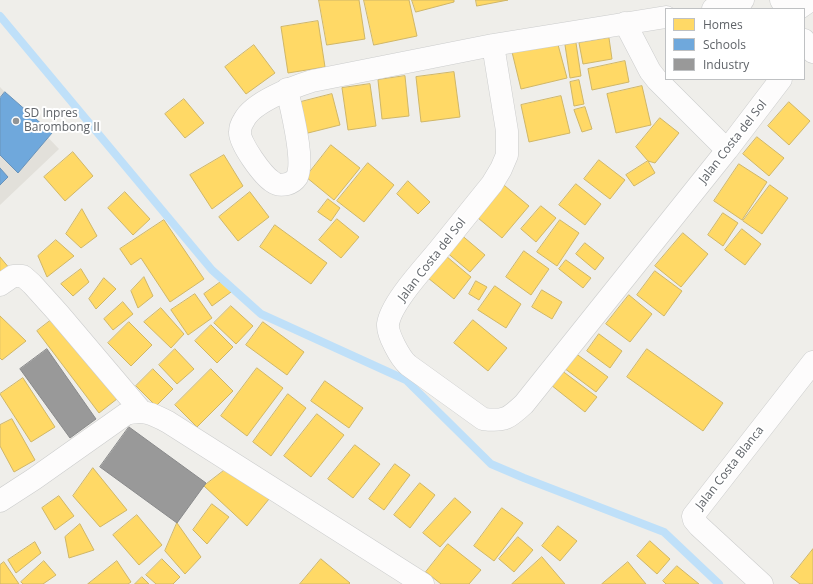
<!DOCTYPE html>
<html>
<head>
<meta charset="utf-8">
<style>
	body { margin:0 }
	#map { position:relative; width:813px; height:584px; overflow:hidden; background:#efeeea; font-family:"Open Sans",sans-serif }
	canvas { display:block }
	.legend { position:absolute; left:665px; top:8px; width:140px; height:72px; box-sizing:border-box; background:#fff; border:1px solid #bfc1c3; margin:0; padding:5px 7px; list-style:none; font-size:12px; color:#5f6368 }
	.legend li { display:flex; align-items:center; gap:8px; height:20px }
	.legend b { width:20px; border:1px solid #bfc1c3 }
</style>
</head>
<body>
<div id="map">
<canvas width="813" height="584"></canvas>
<ul class="legend">
<li><b style="height:11px;background:#ffd966"></b>Homes</li>
<li><b style="height:11px;background:#6fa8dc"></b>Schools</li>
<li><b style="height:11px;background:#999"></b>Industry</li>
</ul>
</div>
<script>
const ctx = document.querySelector('canvas').getContext('2d');
ctx.lineJoin = 'round';
function fill(path, color) { ctx.fillStyle = color; ctx.fill(path, 'evenodd'); }
function strokePath(path, color, width, dash) { ctx.strokeStyle = color; ctx.lineWidth = width; ctx.lineCap = dash ? 'butt' : 'round'; ctx.setLineDash(dash || []); ctx.stroke(path); }
function label(font, color, halo, rows, align = 'center') {
  ctx.font = font + ' "Open Sans",sans-serif'; ctx.lineWidth = 4; ctx.setLineDash([]); ctx.textBaseline = 'middle'; ctx.strokeStyle = halo; ctx.fillStyle = color; for (const [text, x, y, turn = 0] of rows) {
    ctx.save(); ctx.translate(x, y); ctx.rotate((+turn || 0) * Math.PI / 180); ctx.textAlign = isNaN(turn) ? turn : align; if (halo) ctx.strokeText(text, 0, 0); ctx.fillText(text, 0, 0); ctx.restore();
  }
}
fill(new Path2D(`
	M0,87l59,62 -59,56z`), '#e2e0da');
const homes = new Path2D(`
	M319,0h40l6,39 -38,6z
	M364,0h45l8,36 -43,9z
	M412,0h42v2l-38,10z
	M476,0h32l-31,6z
	M318,21l7,46 -37,6 -7,-46z
	M609,38l3,21 -29,5 -4,-21z
	M557,41l10,37 -46,11 -9,-37z
	M576,43l5,33 -11,2 -5,-33z
	M254,45l21,28 -29,21 -21,-27z
	M625,61l4,21 -37,8 -4,-21z
	M454,72l6,45 -39,5 -5,-45z
	M405,76l4,40 -27,3 -4,-39z
	M579,80l5,24 -10,2 -4,-24z
	M370,84l6,42 -28,4 -6,-42z
	M642,86l9,39 -35,8 -9,-39z
	M332,94l8,31 -40,10 -7,-31z
	M561,96l9,37 -41,9 -8,-37z
	M184,99l20,24 -19,15 -20,-24z
	M789,102l21,19 -21,24 -21,-19z
	M585,107l7,22 -10,3 -8,-22z
	M660,118l19,15 -24,30 -7,-2 -12,-14z
	M757,137l27,21 -15,18 -26,-22z
	M331,145l29,23 -26,32 -28,-23z
	M73,152l20,24 -28,25 -21,-24z
	M224,155l19,31 -31,23 -22,-34z
	M599,160l26,20 -15,19 -26,-20z
	M648,161l7,12 -21,13 -8,-11z
	M368,163l26,22 -30,37 -27,-21z
	M739,164l28,18 -25,38 -28,-19z
	M408,181l22,21 -12,12 -21,-20z
	M499,181l30,25 -27,32 -30,-25z
	M576,184l25,20 -16,21 -26,-20z
	M770,185l18,13 -26,36 -19,-13z
	M125,192l25,27 -17,16 -25,-27z
	M250,192l19,25 -31,24 -19,-24z
	M328,199l12,9 -9,13 -13,-9z
	M541,206l15,12 -20,24 -15,-13z
	M82,209l15,27 -16,12 -15,-14z
	M723,213l15,10 -15,23 -15,-11z
	M337,219l22,18 -18,21 -22,-18z
	M164,220l40,59 -34,23 -29,-44 -10,7 -11,-16z
	M560,220l19,13 -22,33 -20,-14z
	M275,225l52,38 -16,21 -51,-37z
	M742,229l19,15 -16,21 -20,-15z
	M459,233l26,22 -15,17 -25,-21z
	M683,233l25,21 -27,33 -26,-21z
	M56,240l18,16 -27,21 -9,-21z
	M585,243l19,15 -9,12 -19,-16z
	M524,251l25,18 -18,26 -25,-18z
	M446,256l25,21 -17,22 -26,-21z
	M0,257l10,12 -10,9z
	M566,260l25,18 -8,10 -24,-19z
	M81,269l8,13 -16,14 -12,-12z
	M655,271l27,20 -18,25 -27,-21z
	M144,277l9,19 -15,12 -7,-17z
	M104,278l12,11 -20,20 -7,-10z
	M222,281l9,11 -19,14 -8,-12z
	M476,281l11,6 -8,13 -10,-6z
	M495,286l26,18 -15,24 -28,-18z
	M542,290l20,12 -10,17 -20,-12z
	M195,294l17,24 -24,17 -17,-25z
	M629,295l23,19 -22,28 -24,-18z
	M123,302l10,12 -20,16 -9,-11z
	M231,306l22,20 -17,18 -22,-21z
	M161,308l23,26 -13,14 -27,-26z
	M59,314l63,81 -23,18 -62,-82z
	M0,316l26,25 -24,19 -2,-2z
	M473,320l34,28 -19,23 -34,-28z
	M129,322l23,23 -21,21 -23,-23z
	M263,322l41,30 -17,23 -41,-30z
	M211,325l22,22 -16,16 -22,-22z
	M599,334l23,17 -12,17 -23,-17z
	M175,349l19,20 -17,15 -18,-19z
	M647,349l76,54 -20,28 -76,-54z
	M571,350l37,27 -12,15 -36,-27z
	M557,367l40,30 -12,15 -39,-31z
	M257,368l26,20 -36,48 -26,-20z
	M153,369l20,20 -17,17 -20,-20z
	M211,369l22,22 -36,36 -22,-22z
	M23,378l32,49 -24,15 -31,-48z
	M325,381l38,27 -14,20 -38,-27z
	M288,394l18,14 -35,48 -18,-14z
	M317,414l27,21 -33,42 -27,-21z
	M12,419l23,41 -21,12 -14,-26v-21z
	M355,445l25,19 -27,34 -25,-19z
	M395,464l15,11 -26,35 -15,-11z
	M230,466l39,33 -22,27 -43,-40z
	M93,468l34,42 -27,17 -27,-31z
	M420,483l15,12 -25,33 -16,-13z
	M59,496l15,20 -19,14 -13,-22z
	M455,498l16,14 -31,35 -17,-14z
	M212,504l17,13 -22,27 -14,-14z
	M502,508l21,15 -29,38 -20,-15z
	M137,515l25,30 -23,20 -26,-30z
	M177,523l24,34 -16,17 -20,-23z
	M80,524l14,26 -25,8 -4,-21z
	M558,526l19,15 -17,20 -18,-15z
	M518,537l15,13 -19,22 -15,-13z
	M650,541l20,18 -13,15 -20,-18z
	M35,542l6,11 -25,20 -8,-13z
	M448,544l33,26 -12,14h-28l-15,-12z
	M813,549v35h-13l-9,-7z
	M542,557l23,27h-53z
	M162,559l18,18 -7,7h-17l-10,-9z
	M321,559l29,24 -1,1h-49z
	M44,561l12,14 -13,9h-20l-2,-2z
	M117,561l14,21 -3,2h-40z
	M4,562l15,22h-19v-19z
	M628,562l18,22h-44z
	M677,566l22,18h-33l-3,-3z
	M142,577l7,7h-14z`);
fill(homes, '#ffd966');
strokePath(homes, '#cfb667', 1);
const schools = new Path2D(`
	M5,92l47,41 -34,40 -18,-18v-57z
	M0,168l8,9 -8,8z`);
fill(schools, '#6fa8dc');
strokePath(schools, '#6a93b9', 1);
const industry = new Path2D(`
	M47,349l49,70 -26,19 -50,-69z
	M129,427l77,56 -29,40 -77,-56z`);
fill(industry, '#999');
strokePath(industry, '#88898a', 1);
strokePath(new Path2D(`
	M0,16l212,254 49,44 145,66 85,84 33,14 140,54 55,52`), '#bfe0f9', 8);
const minor = new Path2D(`
	M781,0l5,9
	M713,9l16,-3 14,-6
	M798,9l13,-9
	M666,17l-173,28 14,86v24l-6,14 -9,15c-18,22 -36,45 -54,67 -14,17 -47,52 -50,73 -1,10 12,34 20,41l75,54c22,3 26,-1 41,-15l203,-254 54,-71
	M625,23l25,48 7,9 70,70
	M804,40l9,12
	M287,89c4,20 18,70 10,88 -2,3 -6,6 -10,7 -4,1 -10,1 -14,-2 -10,-6 -34,-39 -33,-50 0,-4 2,-9 4,-12 9,-18 49,-33 68,-39l181,-36
	M0,285l13,-9h10l9,8 27,30 83,98
	M0,501l34,-22 92,-65c17,-5 27,0 42,8l255,162
	M762,584l-63,-58 -5,-6 -1,-4 120,-154`);
strokePath(minor, '#cbcccc', 23);
strokePath(minor, '#fdfcfc', 22);
for (const [x, y, r, color] of [
	[16,121,4,"#919496"]
]) { const dot = new Path2D(); dot.arc(x, y, r, 0, 2 * Math.PI); ctx.fillStyle = color; ctx.fill(dot); strokePath(dot, '#fff', 1.5); }
label('12px', '#5f6368', '#fff', [
	["SD Inpres",24,114],
	["Barombong II",24,128]
], 'left');
label('12px', '#5f6368', '#fff', [
	["Jalan Costa del Sol",733,142,-52],
	["Jalan Costa del Sol",432,260,-52],
	["Jalan Costa Blanca",730,468,-52]
]);
</script>
</body>
</html>
